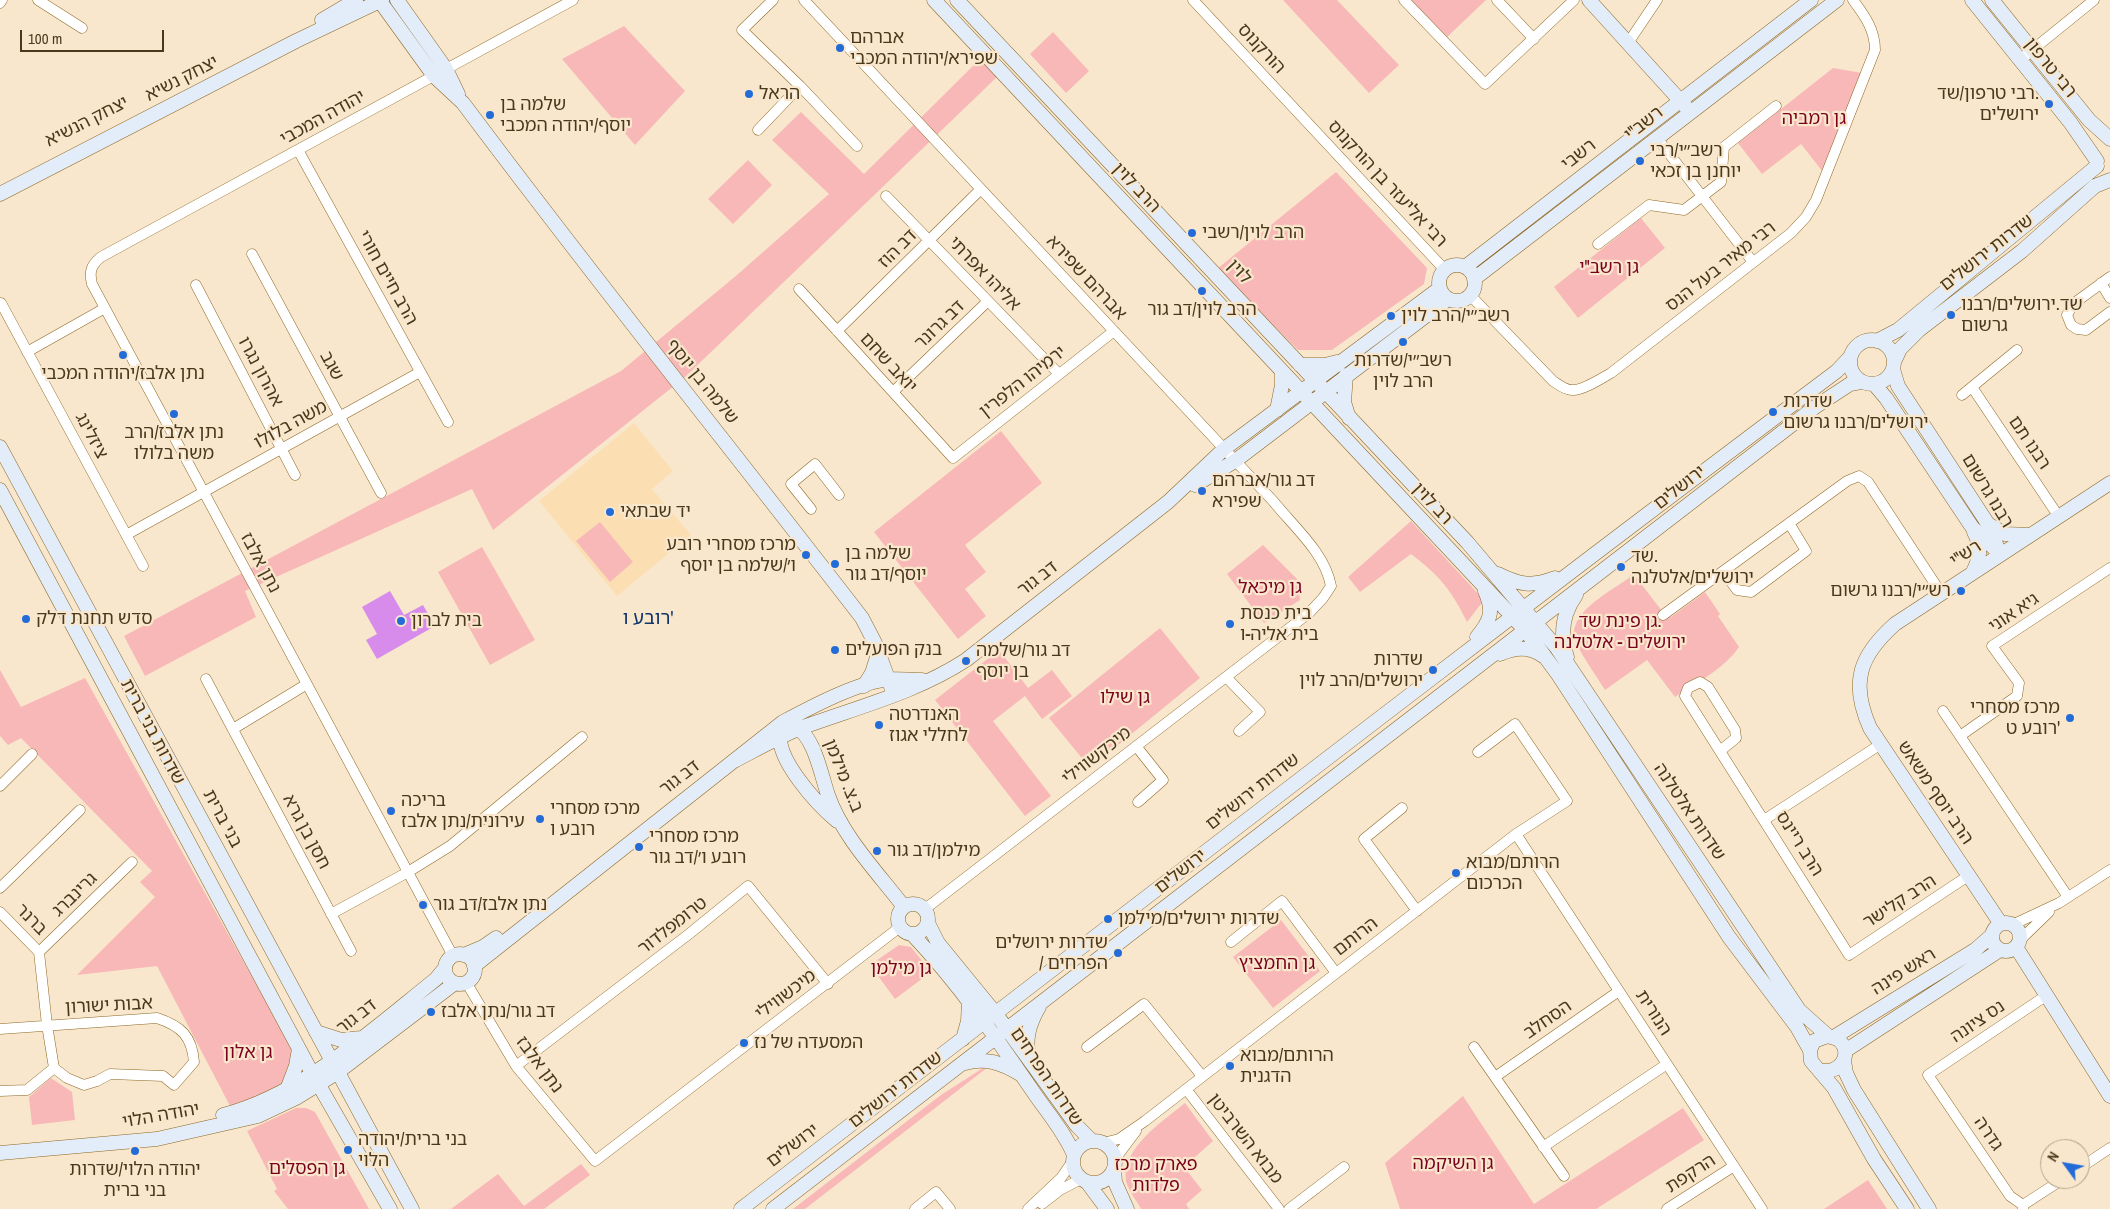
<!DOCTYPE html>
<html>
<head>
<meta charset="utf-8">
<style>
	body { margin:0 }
	#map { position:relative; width:2110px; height:1209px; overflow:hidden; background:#f8e7cd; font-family:"Archivo Narrow",sans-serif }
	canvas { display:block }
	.north { position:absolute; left:2040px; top:1139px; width:50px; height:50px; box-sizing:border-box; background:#f8e7cd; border:1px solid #b2a186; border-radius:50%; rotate:302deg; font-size:14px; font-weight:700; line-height:20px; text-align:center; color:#49381c }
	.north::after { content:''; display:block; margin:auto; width:18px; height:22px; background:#236cd8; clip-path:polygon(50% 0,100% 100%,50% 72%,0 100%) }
	.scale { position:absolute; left:20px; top:30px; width:144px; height:22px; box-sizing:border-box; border:2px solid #49381c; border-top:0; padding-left:6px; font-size:15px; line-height:18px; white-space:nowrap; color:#49381c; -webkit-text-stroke:4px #f8e7cd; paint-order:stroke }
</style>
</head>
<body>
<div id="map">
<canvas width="2110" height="1209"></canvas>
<div class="north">N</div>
<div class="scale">100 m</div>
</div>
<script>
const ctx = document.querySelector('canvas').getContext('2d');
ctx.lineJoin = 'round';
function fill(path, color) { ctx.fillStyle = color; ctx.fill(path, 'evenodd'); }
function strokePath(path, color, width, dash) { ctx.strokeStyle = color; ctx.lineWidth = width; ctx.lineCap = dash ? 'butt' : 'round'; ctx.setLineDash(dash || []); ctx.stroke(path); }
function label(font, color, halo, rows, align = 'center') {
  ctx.font = font + ' "Archivo Narrow","Noto Sans Hebrew",sans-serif'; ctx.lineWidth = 4.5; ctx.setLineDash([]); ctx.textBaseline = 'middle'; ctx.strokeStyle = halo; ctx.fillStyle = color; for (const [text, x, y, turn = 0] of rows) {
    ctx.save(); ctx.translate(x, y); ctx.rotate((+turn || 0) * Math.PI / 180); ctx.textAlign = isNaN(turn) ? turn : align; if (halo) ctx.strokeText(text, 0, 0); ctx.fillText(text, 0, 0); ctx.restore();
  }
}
fill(new Path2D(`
	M634,423l39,48 -21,18 39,46 -74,61 -78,-95z`), '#fbdfb3');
fill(new Path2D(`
	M1283,0h54l62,65 -30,28z
	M1409,0h77l-41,39z
	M624,26l61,65 -50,54 -73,-86z
	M1053,32l36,39 -23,22 -36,-39z
	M981,58l17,18 -314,302 -191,152 -21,-41 -227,102 11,26 -111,59 -21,-40 497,-265 116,-96 92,-81 -57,-54 29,-28 63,62z
	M1833,68l29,5 -39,99 -22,-28 -39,30 -24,-31z
	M748,160l24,25 -39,39 -25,-25z
	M1336,172l91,96 -3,16 -92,66h-34l-81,-81z
	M1641,218l24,30 -87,70 -24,-31z
	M1001,431l41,52 -77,62 21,27 -21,17 21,27 -28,23 -84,-107z
	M1411,521l73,79 -17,22c-15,-31 -28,-47 -56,-68l-51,38 -12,-15z
	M600,522l33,40 -23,20 -34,-41z
	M1263,545l34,34 3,21 -36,23 -37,-49z
	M482,547l53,93 -45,25 -52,-93z
	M1632,572l30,39 9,6 34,-25 15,22 -2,2 21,31c-15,22 -43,36 -64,50l-28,-37 -42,30c-7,-12 -30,-43 -31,-55 -2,-24 38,-45 55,-57z
	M1160,628l40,50 -110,90 -41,-50z
	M999,650l29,38 24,-18 20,26 -30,23 -17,-23 -32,25 58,75 -26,20 -90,-116z
	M0,670l21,37 64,-29 210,376c-3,11 -5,23 -14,32 -9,10 -38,17 -51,20l-73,-140 -80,9 78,-78 -15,-15 12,-11 -131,-133 -13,7 -8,-9z
	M1281,920l39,51 -47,37 -40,-51z
	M899,945l12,2 20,25 -36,27 -25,-34z
	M988,1067l-183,142h-12l148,-114 42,-27z
	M51,1078l21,14 3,28 -43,5 -3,-28z
	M1463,1096l71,108 149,-96 21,32 -108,69h-196l-15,-46z
	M1185,1103l28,38 -29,26 18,23 -16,14 3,5h-48c-4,-8 -13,-19 -15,-28 -5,-33 37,-60 59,-78z
	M296,1108h10l9,4 54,97h-81l-14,-18 3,-2 -30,-58z
	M581,1164l9,11 -46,34h-93l47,-35 26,32z
	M1868,1180l19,29h-63z`), '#f9b8b8');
fill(new Path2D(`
	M390,591l14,24 19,-10 12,21 -58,33 -11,-19 11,-6 -15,-27z`), '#d78cec');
const street = new Path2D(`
	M38,0l44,28
	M773,0l-31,30 58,56 57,60
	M804,0l469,501c21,26 52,52 58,85l-8,12 -14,15 -384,296
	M1193,0l252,270
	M1404,0l81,84 89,-84
	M1497,0l37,39
	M0,3l2,-3
	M1628,43l29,-43
	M2020,60l74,-60
	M758,130l42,-44
	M1657,138l96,124
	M298,150l150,272
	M886,196l173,178
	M1598,244l51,-39 35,5 37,-28 3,-35 52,-41
	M252,254l129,239
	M2110,277l-37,27 -6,11 4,10 6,4 9,1 24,-18
	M2101,283l9,15
	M196,285l99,190
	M799,289l154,169 161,-127
	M1470,295l83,86c6,4 12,9 19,9 10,1 30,-12 39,-17l180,-140 15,-16 10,-17 59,-150c0,-20 -10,-34 -22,-50
	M1,303l142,263
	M837,331l144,-142
	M27,352l78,-44
	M1972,387l87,130
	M893,392l95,-91
	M1962,395l55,-45
	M811,509l-20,-25 24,-20 24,31
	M126,535l294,-163
	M1724,572l13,18 14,2 55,-41 -17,-28
	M1663,615l184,-134 12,-5 9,6 73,111
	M1226,677l34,35 -21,19
	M206,679l145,272
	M1943,711l17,25
	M233,729l74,-45
	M1136,746l27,34 -25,22
	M1720,751l16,-13 -1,-8 -27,-43 -8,-5 -12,6 -3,8 164,259 119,-79
	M0,786l32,-32
	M1402,808l-38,31 53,72
	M1764,820l117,-76
	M1516,834l246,375
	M0,888l80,-78
	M2068,897l-108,-161 57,-40 2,-13 -27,-37 118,-78
	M0,912l39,40
	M331,914l77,-42 42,-26 132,-109
	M2012,925l47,-22 51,-33
	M2019,941l30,-29
	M1231,942l51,-41 54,72
	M39,952l93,-90
	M453,956l-361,-672c-3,-12 -1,-19 9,-27l472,-257
	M466,982l50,84 79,95 305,-234
	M0,1029l157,-11c24,8 35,18 37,44l-20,23 -11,-9 -53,-2 -13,7 -13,4 -17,-7 -13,-10 -7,-43 -8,-73
	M1087,1047l57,-43 58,72
	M1474,1047l90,129
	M516,1066l173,-132 59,-48 80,98
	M1495,1077l124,-86
	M1186,1089l93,120
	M0,1091l27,-1 27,-22
	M1103,1143l16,-4 26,-18 371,-287 51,-33 -52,-77 -37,28
	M1543,1147l124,-83
	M1115,1159l21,-28
	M2080,1168l30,-20
	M1042,1204l18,-14 21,-11
	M2023,1205l40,-26
	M915,1209l21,-17 14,17
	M1028,1209l33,-31 11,-16
	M1289,1209l55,-42
	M1667,1209l67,-43
	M2023,1209v-4l-13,-9 -82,-121 119,-80`);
const secondary = new Path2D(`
	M379,0l55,76 29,27c130,174 266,343 399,515l13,25 19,52
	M397,0l49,69 12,25
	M934,0l592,631 31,42 172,264 68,90 13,23
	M957,0l510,542 90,106 242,362 29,26
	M1589,0l97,107
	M1972,0l98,122 27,39
	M1992,0l97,120 21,19
	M322,20l34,-20
	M0,194l296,-153 86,-41
	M1439 283a18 18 0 1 1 36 0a18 18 0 1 1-36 0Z
	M1465,267l346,-267
	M1474,279l363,-279
	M1850 362a22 22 0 1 1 44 0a22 22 0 1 1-44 0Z
	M1877,341l21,-11 199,-164
	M1894,362l6,-13 19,-19 103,-79 73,-65 15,-6
	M1300,365h25l12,-3
	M1893,369l5,17 90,138 12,30
	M1346,375l-2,27 5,16
	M1874,384l12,14 86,129 28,27
	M1277,410l5,-25v-14
	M0,447l412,762
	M1195,485l40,-24 213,-162
	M0,490l312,583 78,136
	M1988,524l17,10 25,1
	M1973,572c7,-14 9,-25 1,-40
	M1498,574c22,11 33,13 57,4
	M1477,637c14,-17 17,-26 8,-46
	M1500,654c15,-7 30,-8 43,2
	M1567,657c-7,-22 -5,-43 9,-62
	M864,686l8,-13 7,-22
	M793,726c21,7 28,49 35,69 14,41 50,78 76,112
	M781,731c-8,26 37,74 56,90
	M734,761c23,-12 46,-25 69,-34 55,-20 114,-35 163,-67l202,-158 56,-53 216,-161
	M898 919a15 15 0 1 1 30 0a15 15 0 1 1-30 0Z
	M928,923l10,20 58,71 81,112 15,15
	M1992 937a14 14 0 1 1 28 0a14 14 0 1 1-28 0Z
	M2001,924l-131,-196c-20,-45 -11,-72 25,-104l215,-141
	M913,935c45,48 82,101 119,155 14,21 32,41 42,65
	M2016,947l94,149
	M445 969a15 15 0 1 1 30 0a15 15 0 1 1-30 0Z
	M464,955l19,-8 13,-9
	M474,966l309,-244c28,-15 77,-41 108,-43 10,0 21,1 31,1
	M316,1032l25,8 20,-2
	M1834,1037l141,-87 17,-15
	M963,1039l5,-18 1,-20
	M1845,1051l155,-101
	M1029,1058c-4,-19 0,-34 10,-51
	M1844,1061l2,12 8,17 75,119
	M965,1063c20,-6 37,0 55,11
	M1819,1070c20,6 36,-16 19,-31l-10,-3 -14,5 -4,9 1,11 23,27 40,71 33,50
	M288,1087l8,-21 3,-17
	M223,1115c79,-20 150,-86 213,-136l9,-11
	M1073 1162a21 21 0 1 1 42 0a21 21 0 1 1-42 0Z
	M0,1153l157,-14 101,-23 38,-18 42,-26 117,-89
	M1114,1168l1,14 12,27
	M1087,1182l20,27
	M741,1209c365,-280 728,-562 1096,-838l13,-14
	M773,1209l1042,-802 35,-23 11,-2`);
strokePath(street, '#8e6823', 11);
strokePath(secondary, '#8e6823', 15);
strokePath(street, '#fff', 10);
strokePath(secondary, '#e3ecf9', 14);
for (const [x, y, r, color] of [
	[840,48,5,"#236cd8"],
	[749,94,5,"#236cd8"],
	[2049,104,5,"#236cd8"],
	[490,115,5,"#236cd8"],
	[1640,161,5,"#236cd8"],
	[1192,233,5,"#236cd8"],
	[1202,291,5,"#236cd8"],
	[1951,315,5,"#236cd8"],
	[1391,316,5,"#236cd8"],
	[1403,342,5,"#236cd8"],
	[123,355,5,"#236cd8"],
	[1773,412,5,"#236cd8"],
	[174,414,5,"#236cd8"],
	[1202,491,5,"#236cd8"],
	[610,512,5,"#236cd8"],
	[806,555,5,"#236cd8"],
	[835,564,5,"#236cd8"],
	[1621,567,5,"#236cd8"],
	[1961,591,5,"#236cd8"],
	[26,619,5,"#236cd8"],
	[401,621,5,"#236cd8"],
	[1230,624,5,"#236cd8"],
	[835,650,5,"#236cd8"],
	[966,661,5,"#236cd8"],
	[1433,670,5,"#236cd8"],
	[2070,718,5,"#236cd8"],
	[879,725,5,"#236cd8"],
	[391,811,5,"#236cd8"],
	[540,819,5,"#236cd8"],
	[639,847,5,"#236cd8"],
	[877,851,5,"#236cd8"],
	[1456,873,5,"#236cd8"],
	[423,905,5,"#236cd8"],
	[1108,919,5,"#236cd8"],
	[1118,953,5,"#236cd8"],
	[431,1012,5,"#236cd8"],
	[744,1043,5,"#236cd8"],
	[1230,1066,5,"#236cd8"],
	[348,1150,5,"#236cd8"],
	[135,1151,5,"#236cd8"]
]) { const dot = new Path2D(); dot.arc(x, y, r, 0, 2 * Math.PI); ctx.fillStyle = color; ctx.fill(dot); strokePath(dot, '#f8e7cd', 2); }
label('18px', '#49381c', '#f8e7cd', [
	["אברהם",850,38],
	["שפירא/יהודה המכבי",850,59],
	["הראל",759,94],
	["רבי טרפון/שד.",2039,94,"right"],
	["ירושלים",2039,115,"right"],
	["שלמה בן",500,105],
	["יוסף/יהודה המכבי",500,126],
	["רשב״י/רבי",1650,151],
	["יוחנן בן זכאי",1650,172],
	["הרב לוין/רשבי",1202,233],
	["שד.ירושלים/רבנו",1961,305],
	["גרשום",1961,326],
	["הרב לוין/דב גור",1202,310,"center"],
	["רשב״י/הרב לוין",1401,316],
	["רשב״י/שדרות",1403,361,"center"],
	["הרב לוין",1403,382,"center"],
	["נתן אלבז/יהודה המכבי",123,374,"center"],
	["שדרות",1783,402],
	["ירושלים/רבנו גרשום",1783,423],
	["נתן אלבז/הרב",174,433,"center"],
	["משה בלולו",174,454,"center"],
	["דב גור/אברהם",1212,481],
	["שפירא",1212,502],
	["יד שבתאי",620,512],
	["מרכז מסחרי רובע",796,545,"right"],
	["ו׳/שלמה בן יוסף",796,566,"right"],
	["שלמה בן",845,554],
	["יוסף/דב גור",845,575],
	["שד.",1631,557],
	["ירושלים/אלטלנה",1631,578],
	["רש״י/רבנו גרשום",1951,591,"right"],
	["בית כנסת",1240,614],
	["בית אליה-ו",1240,635],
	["סדש תחנת דלק",36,619],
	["בית לברון",411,621],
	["בנק הפועלים",845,650],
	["דב גור/שלמה",976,651],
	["בן יוסף",976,672],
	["שדרות",1423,660,"right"],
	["ירושלים/הרב לוין",1423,681,"right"],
	["מרכז מסחרי",2060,708,"right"],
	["רובע ט'",2060,729,"right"],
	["האנדרטה",889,715],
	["לחללי אגוז",889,736],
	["בריכה",401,801],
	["עירונית/נתן אלבז",401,822],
	["מרכז מסחרי",550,809],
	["רובע ו",550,830],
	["מרכז מסחרי",649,837],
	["רובע ו׳/דב גור",649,858],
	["מילמן/דב גור",887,851],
	["הרותם/מבוא",1466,863],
	["הכרכום",1466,884],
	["נתן אלבז/דב גור",433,905],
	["שדרות ירושלים/מילמן",1118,919],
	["שדרות ירושלים",1108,943,"right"],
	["/ הפרחים",1108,964,"right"],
	["דב גור/נתן אלבז",441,1012],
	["המסעדה של נז",754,1043],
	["הרותם/מבוא",1240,1056],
	["הדגנית",1240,1077],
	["בני ברית/יהודה",358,1140],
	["הלוי",358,1161],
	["יהודה הלוי/שדרות",135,1170,"center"],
	["בני ברית",135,1191,"center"]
], 'left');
label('18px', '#49381c', '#f8e7cd', [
	["הורקנוס",1261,49,47],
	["רבי טרפון",2050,68,51],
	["יצחק נשיא",182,79,-27],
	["יהודה המכבי",323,118,-29],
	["יצחק הנשיא",87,122,-27],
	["רשב\"י",1644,124,-38],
	["רשבי",1579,155,-38],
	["רבי אליעזר בן הורקנוס",1387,184,47],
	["הרב לוין",1136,188,47],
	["דב הוז",898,249,-45],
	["שדרות ירושלים",1987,253,-38],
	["רבי מאיר בעל הנס",1721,267,-38],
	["לוין",1239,272,47],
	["אליהו אפרתי",984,274,46],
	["הרב חיים חורי",387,278,61],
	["אברהם שפירא",1086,278,47],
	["דב גרונר",940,325,-44],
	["יואב שחם",888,363,47],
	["שגב",331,366,62],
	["אהרון נגרו",260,372,62],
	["שלמה בן יוסף",702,382,51],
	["ירמיהו הלפרין",1023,382,-38],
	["משה בלולו",291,425,-29],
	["ציזלינג",91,436,62],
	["רבנו תם",2029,443,56],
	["ירושלים",1680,488,-38],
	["רבנו גרשום",1987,491,59],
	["רב לוין",1432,504,47],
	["רש\"י",1966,554,-33],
	["נתן אלבז",260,563,62],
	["דב גור",1038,579,-38],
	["גיא אוני",2014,613,-34],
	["שדרות בני ברית",152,732,62],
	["מיכקשווילי",1097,756,-38],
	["ב.צ. מילמן",843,776,68],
	["דב גור",680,778,-38],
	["שדרות ירושלים",1253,792,-38],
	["הרב יוסף משאש",1935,793,56],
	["שדרות אלטלנה",1689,812,56],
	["בני ברית",222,819,62],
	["חסן בן גרא",306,832,62],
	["הרב ריינס",1799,844,58],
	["ירושלים",1181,872,-38],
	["גרינברג",75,895,-44],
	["הרב קלישר",1900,902,-33],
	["ברנר",31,920,45],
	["טרומפלדור",673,926,-38],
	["הרותם",1356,937,-38],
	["ראש פינה",1904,972,-32],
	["מיכשווילי",786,995,-37],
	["אבות ישורון",109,1006,-3],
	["הנורית",1653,1013,57],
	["דב גור",357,1017,-38],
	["הסחלב",1548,1020,-35],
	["נס ציונה",1978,1022,-34],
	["נתן אלבז",539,1065,53],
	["שדרות הפרחים",1046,1077,56],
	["שדרות ירושלים",896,1090,-38],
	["יהודה הלוי",161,1116,-10],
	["גדרה",1988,1134,56],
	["מבוא השרביטן",1245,1139,52],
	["ירושלים",793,1146,-37],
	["הרקפת",1691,1174,-33]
]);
label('18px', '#7a001e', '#f8e7cd', [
	["גן רמביה",1814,119],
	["גן רשב\"י",1609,268],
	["גן מיכאל",1270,588],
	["גן פינת שד.",1620,622],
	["ירושלים - אלטלנה",1620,643],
	["גן שילו",1125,698],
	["גן החמציץ",1277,964],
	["גן מילמן",901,969],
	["גן אלון",248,1053],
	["גן השיקמה",1453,1164],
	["פארק מרכז",1156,1165],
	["פלדות",1156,1186],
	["גן הפסלים",307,1169]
]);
label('19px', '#13366a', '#f8e7cd', [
	["רובע ו'",648,619]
]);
</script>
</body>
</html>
